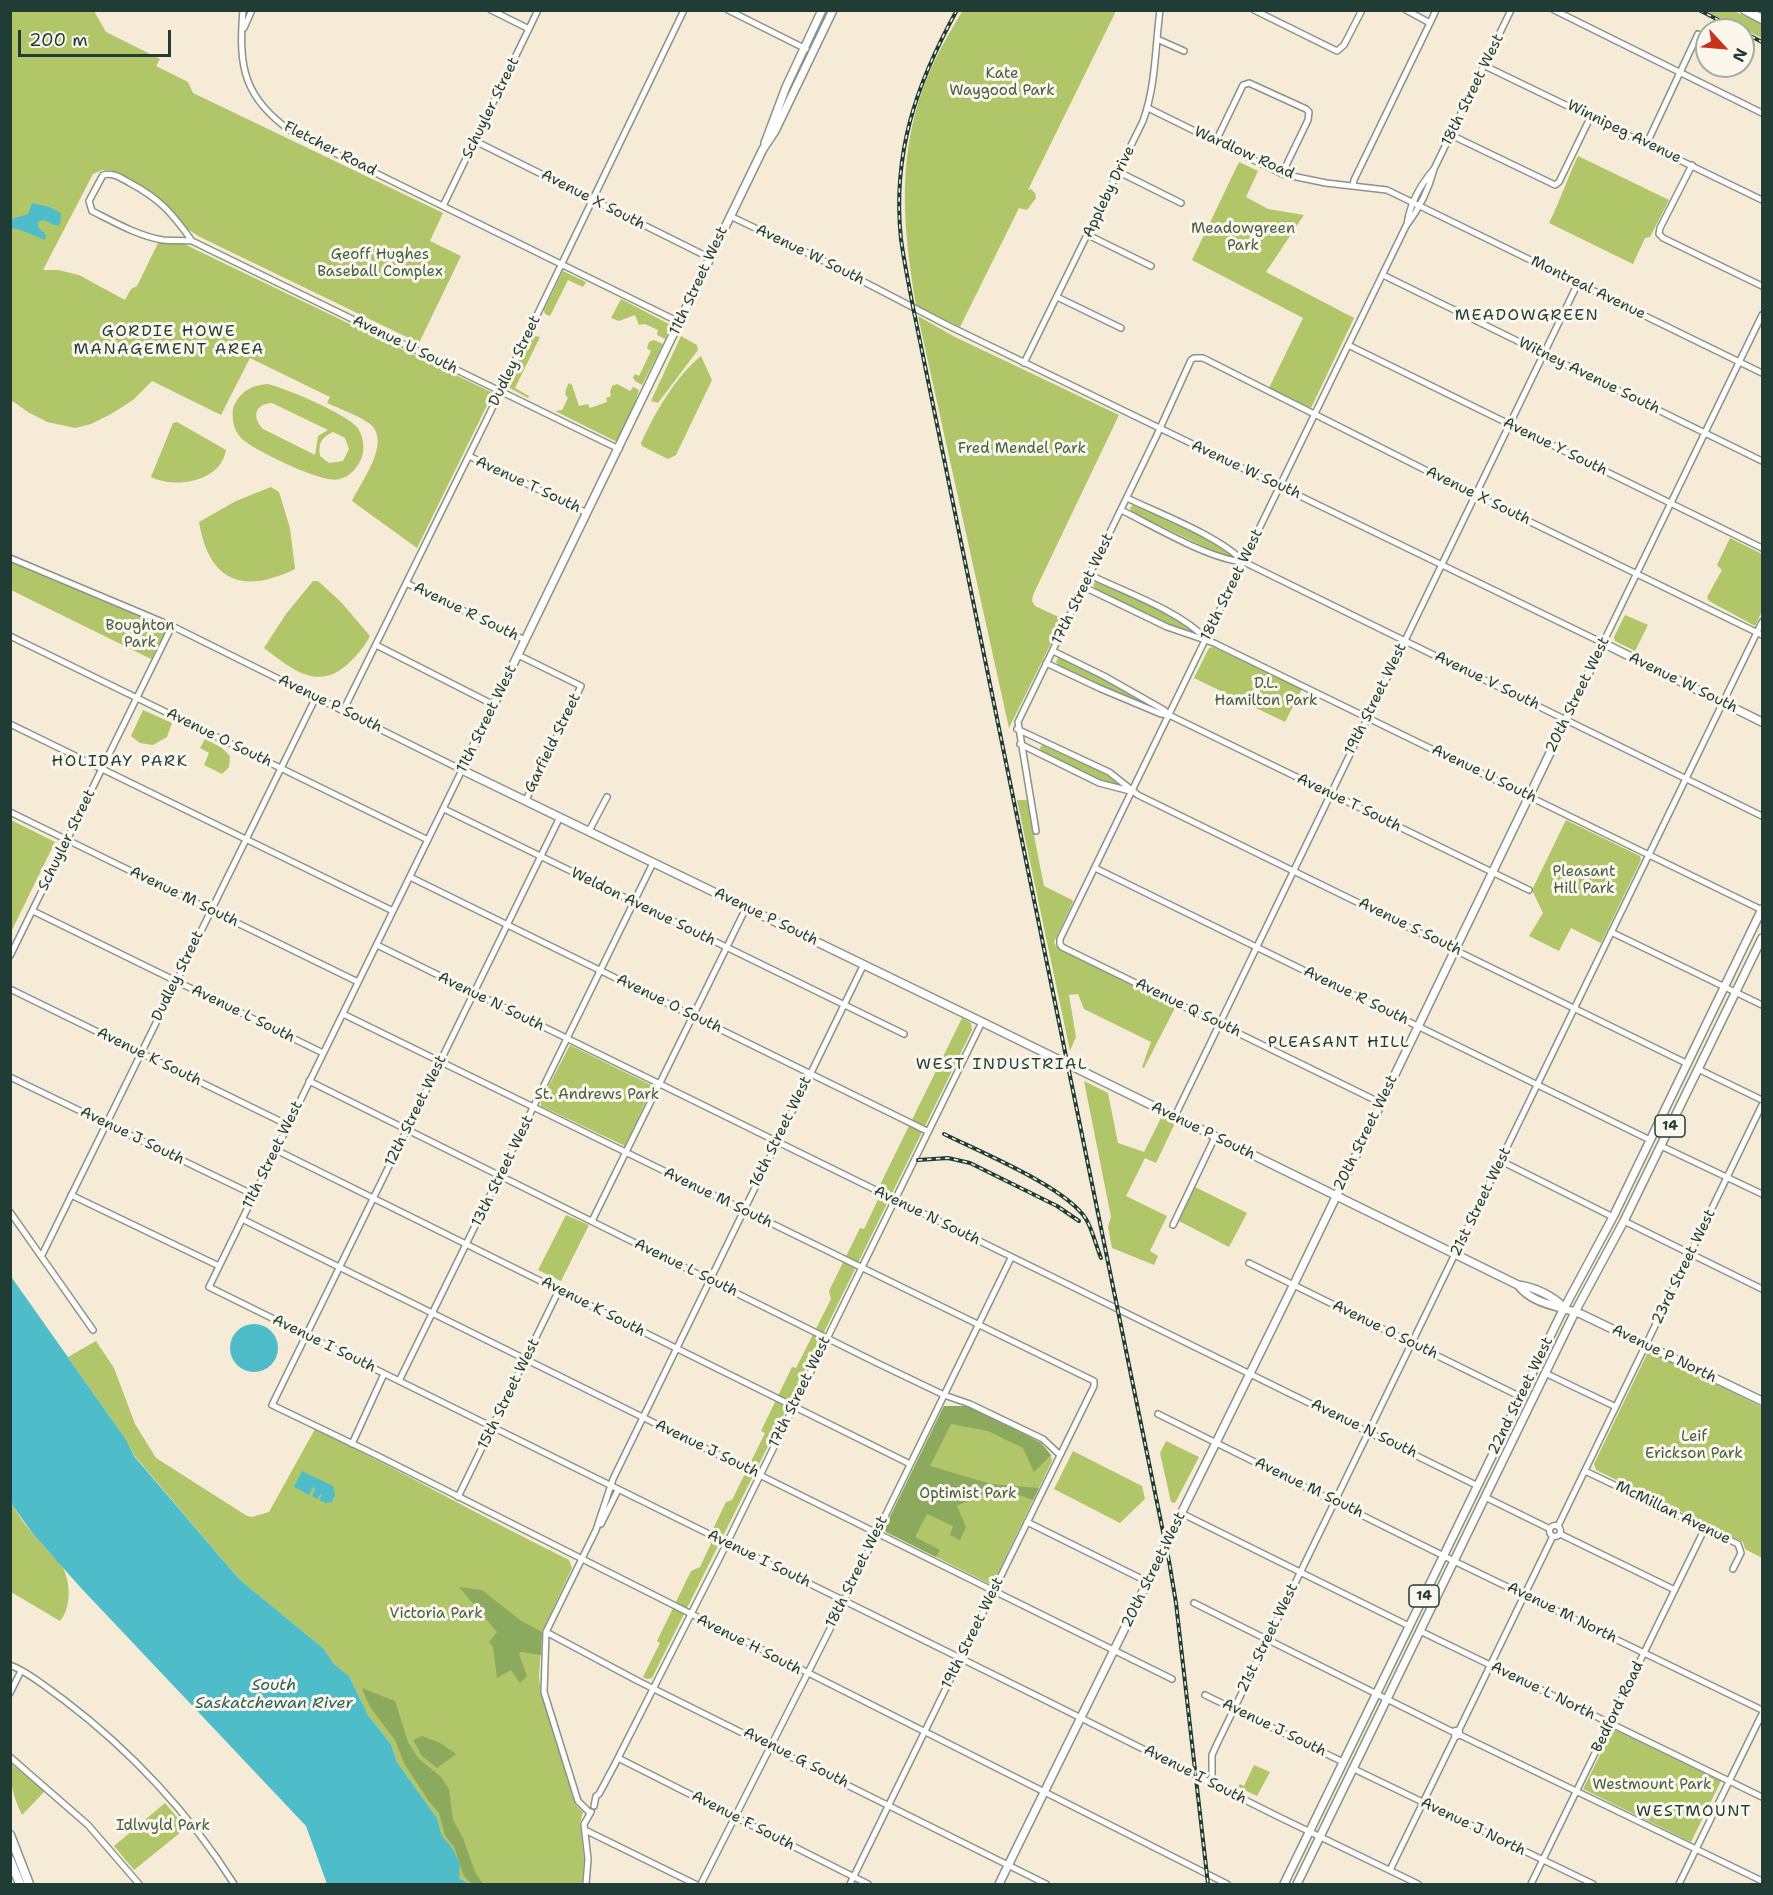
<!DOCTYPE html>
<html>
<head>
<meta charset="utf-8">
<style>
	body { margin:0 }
	#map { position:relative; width:1773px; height:1895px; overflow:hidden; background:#f6ebd6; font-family:"Shantell Sans",sans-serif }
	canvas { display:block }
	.frame { position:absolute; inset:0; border:12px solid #1f3d34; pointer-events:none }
	.north { position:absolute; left:1695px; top:18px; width:60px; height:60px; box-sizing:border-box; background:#fbf7ec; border:2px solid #a3ada2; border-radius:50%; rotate:116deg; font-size:16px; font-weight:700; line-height:24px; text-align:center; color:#1f3d34 }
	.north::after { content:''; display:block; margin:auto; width:21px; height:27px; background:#c8321e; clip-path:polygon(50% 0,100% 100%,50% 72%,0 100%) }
	.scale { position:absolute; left:18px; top:30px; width:153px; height:27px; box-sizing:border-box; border:3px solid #1f3d34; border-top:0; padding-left:8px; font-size:18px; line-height:21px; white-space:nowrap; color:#1f3d34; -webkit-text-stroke:4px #fbf7ec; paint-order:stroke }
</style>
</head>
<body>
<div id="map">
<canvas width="1773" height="1895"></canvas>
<div class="frame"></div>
<div class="north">N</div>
<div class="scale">200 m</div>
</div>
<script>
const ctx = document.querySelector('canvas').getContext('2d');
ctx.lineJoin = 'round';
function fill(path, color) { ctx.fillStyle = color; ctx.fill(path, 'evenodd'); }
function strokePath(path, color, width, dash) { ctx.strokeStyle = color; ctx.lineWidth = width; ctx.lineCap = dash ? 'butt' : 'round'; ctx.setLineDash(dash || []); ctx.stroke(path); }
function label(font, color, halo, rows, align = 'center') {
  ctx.font = font + ' "Shantell Sans",sans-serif'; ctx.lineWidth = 6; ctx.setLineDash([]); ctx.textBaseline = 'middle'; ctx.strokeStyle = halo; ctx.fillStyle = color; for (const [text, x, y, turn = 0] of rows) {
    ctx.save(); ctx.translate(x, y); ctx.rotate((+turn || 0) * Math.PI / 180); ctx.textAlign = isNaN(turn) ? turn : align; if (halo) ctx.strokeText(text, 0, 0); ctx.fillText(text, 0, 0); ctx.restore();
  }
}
fill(new Path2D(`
	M963,10l153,1 -88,179 3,-1 4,4 1,5 -9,12 -8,-2 -59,119 -44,-22c-14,-82 -20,-156 14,-234 9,-21 21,-41 33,-61z
	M10,11h84l12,21 54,27 -4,7 32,16 5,11 250,120 -13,28 31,15 -42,87 -219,-106 -16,-10 -13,-18 -16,-15 -44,-24h-9l-9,4 -50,96h15l21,5 46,25 6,-11 6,-3 22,-45 23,2 311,150 -76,155 -65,-47c9,-19 40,-59 18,-77 -12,-9 -30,-15 -43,-21l3,-6 -80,-39 -29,57 -69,-34 -19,19 -22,14 -20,10 -16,4 -28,-6 -19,-10 -17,-12z
	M1705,11h29l28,13v14z
	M1578,156l91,44 -19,37 -5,1 -12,26 -84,-41c11,-22 18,-44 29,-67z
	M1239,162l19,9 -12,26 22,12 36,6 -38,57 88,46 -43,90 -42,-20 34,-70 -111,-58z
	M563,271l23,11 -3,5 -15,-7 -18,36 -5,-2 -1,-4z
	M621,299l50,26 -6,14 -8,-4 1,-5 -13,-6 -6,1 -4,-10 -16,6 -8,-3z
	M918,316l37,21 164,78 -86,180 -1,6 3,5 28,13 -54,109z
	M535,336l5,1 -25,51 14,8 -1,2 -18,-10 -1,-5 22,-45z
	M681,336l16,9 1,5 -40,53 -7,-2z
	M654,340l9,4 -21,41 -7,-4 -2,-4 2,-3 4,2 12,-25 -4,-3 2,-6z
	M701,356l11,24 -36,75 -8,4 -26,-13 -1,-3c14,-30 34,-66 60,-87z
	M569,383l3,2 7,21 9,-2 2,4 17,-6 -1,-4 5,-2 -1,-4 2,-6 5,-2 13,7 3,-4 6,3 -16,49 -8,2 -60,-30 7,-1 6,-12c-5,-5 -2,-9 1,-15z
	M267,384c17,3 79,30 90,43 6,8 8,20 5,30 -4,10 -11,19 -22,22 -15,6 -87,-29 -99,-41 -8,-9 -9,-19 -8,-30 7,-16 16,-22 34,-24zM272,403l56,27 -10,6 -3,19 -52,-26c-11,-11 -9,-25 9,-26zM333,432l12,6 4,11 -6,12 -14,2 -9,-7c-2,-12 1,-19 13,-24z
	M177,422l49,28c-5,32 -51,39 -75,27l22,-54z
	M271,487l8,5 11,36 5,41c-53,26 -86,12 -96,-47l37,-21z
	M1133,505l74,34 29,18 -2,2 -27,-11 -75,-36 -2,-4z
	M1730,538l32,16v57l-7,15 -46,-25 -2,-4 15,-27 -5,-5z
	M10,562l157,66 -16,31 -140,-69z
	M313,581h5l23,21 29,34c-5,10 -12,18 -20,26 -32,31 -58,7 -86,-14l22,-34z
	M1095,582h4l71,34 28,18 -31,-10 -71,-35 -3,-4z
	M1625,615l23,10 -13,26 -20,-10 -1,-4z
	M1213,647l89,42 -17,33 -91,-44 15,-30z
	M1058,658h4l42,20 57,34 -102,-46 -3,-4z
	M143,710l29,13 -5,14 -14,8 -13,-2 -9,-7z
	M205,739l17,9 8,8 -1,11 -7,7 -18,-9 5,-12 -9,-5z
	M1042,745l63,29 16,12 -20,-5 -60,-29 -1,-4z
	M1017,800h10l17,86 28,14 1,2 -19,40 2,4 120,60 -32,62 -2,-1 9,-25 -67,-33 -6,-15 -9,1 7,42 -6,14z
	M11,820l44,22 -44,90z
	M1566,820l74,36 1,4 -40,83 -30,-15 -12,23 -30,-15 14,-23 -11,-23z
	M962,1018l9,5 1,7 -189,386 -131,262 -5,1 -4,-2 17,-34 -3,-2 34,-70 9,-4 16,-34 -4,-2 14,-29 6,-2 33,-67 -4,-2 31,-64 4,1 35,-69 -2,-8 31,-63 4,1 19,-40 -4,-2z
	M570,1045l83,41 -28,60 -84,-40v-5z
	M1084,1081l24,12 10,50 26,9 18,-36 13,7 -19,40 -11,-5 -19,38 41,20 -17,35 8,5 -4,9 -42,-17 -4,-21 3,-10z
	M1195,1187l52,26 -18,34 -50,-26z
	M566,1215l23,10 -28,56 -23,-11z
	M96,1341l18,27 21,56 21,34 91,58 5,1 17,-5 46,-83c86,42 169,89 254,131l3,8 -30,64 -3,45 2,16 34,111 8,8 -3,11 4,37 -2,24h-113l-10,-6 -8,-32 -9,-9 -5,-19 -40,-56 -6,-18 -23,-29 -19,-39 -15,-12 -10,-15 -85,-70 -105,-124 -7,-14 -59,-84z
	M1651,1352l111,55v151l-17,-9 -2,-7 -147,-72 -2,-6 53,-110z
	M944,1406h25l72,37 10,12 1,6 -59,122 -3,1 -104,-52 -2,-3z
	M1166,1441l33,16 -24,46 -4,-1 -11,-49z
	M1073,1451l69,35 3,13 -25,24 -66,-34z
	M10,1498c7,20 24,37 38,53 5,5 12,11 15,17 8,16 8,40 -3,53l-49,-29z
	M1613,1729l108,52 -30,61 -108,-53z
	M10,1763l35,28 -23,24c-9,-19 -12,-31 -12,-52z
	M1254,1765l16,7 -13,24 -19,-9 2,-3 4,2z
	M165,1803l21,25 -52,42 -20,-24z`), '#b1c569');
fill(new Path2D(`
	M944,1406h25l72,37 10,12 -17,17 -11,-24 -35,-17 -37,-7 -21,42 61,18 48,4 -6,12 -28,-10 -18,2 -30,14 9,21 -6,13 -10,-5 3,-9 -26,-12 -12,23 25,13 -4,7 -50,-25 -2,-3z
	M459,1587l23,3 38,30 22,12 -1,23 -20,-3 -2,2 8,22 -7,7 -9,-13 -14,8 -4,-31 -4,-5 8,-10z
	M362,1688l33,13 13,41 10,16 23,19 8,12 4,31 10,18 12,34 8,12h-11l-8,-8 -10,-29 -9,-12 -6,-22 -11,-13 -24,-37 -9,-23 -25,-33z
	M422,1736l18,7 16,11 -19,14 -15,-12 -9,-16z`), '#8caa5d');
fill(new Path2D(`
	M32,203l17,4 12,6 -1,12h-6l-10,-5 -6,2v5l8,8 -1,5c-11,-4 -23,-11 -34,-12v-9l17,-5z
	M10,1275l117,166 7,15 105,123 85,70 10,15 15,12 19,39 23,29 6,18 40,56 5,18 9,10 9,18 -1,14 10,6h-142l-21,-58 -225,-238 -48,-54 -20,-28 -2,-8z
	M230 1348a24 24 0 1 1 48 0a24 24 0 1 1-48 0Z
	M302,1471l31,15 2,8 -3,8 -6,1 -7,-3 3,-5 -1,-1 -4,5 -5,-3 3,-7 -2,-2 -4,8 -15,-8z`), '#4fbcc9');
const minor = new Path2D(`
	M243,10c-5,58 1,88 49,122l387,190
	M491,10l38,19
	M728,10l78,39
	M1254,10l83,41 7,-6 18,-35
	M1554,10l208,103
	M1430,23l6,-13
	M244,28l8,-18
	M1157,39l27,12
	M1485,66l277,134
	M1148,108l134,66 44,9 61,7 375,183
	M1451,135l104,50 4,-3 32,-66
	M475,141l235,117
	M1216,141l27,-56 6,-2 57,26 3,3 -1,8 -26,54
	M1647,143l51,-109
	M1692,165l-32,63 -1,6 4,4 99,48
	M1119,172l62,31
	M1353,186l1,-6 76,-157 -24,-13
	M443,206l95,-196
	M730,216l90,43 127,66 656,318 159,-328
	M1407,224c3,-20 14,-40 27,-55l77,-159
	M1088,235l63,31
	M192,241c-10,-1 -20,0 -29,-1 -25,-4 -49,-18 -71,-29l-3,-10 14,-26c10,-3 18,3 27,8 30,16 42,30 62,58l427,208
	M1383,275l379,186
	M1057,297l64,31
	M1348,345l414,203
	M1024,363l119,-242c13,-36 12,-73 17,-111
	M469,456l118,57
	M1127,498c33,16 92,38 117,64l518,254
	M1121,510c33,16 87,49 123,52
	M10,558l162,68 290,144 -253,517 836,413 232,116 141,68
	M1090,575c35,17 90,36 116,64
	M406,583l119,57
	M1084,587l83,40 47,16 548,267
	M10,636l418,204
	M376,645l118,60
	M1053,651l51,25 60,34 5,5
	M518,655l63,31 -55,114
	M1046,663l53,25 62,26 8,1 360,175
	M343,711l142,-288 199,-413
	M10,724l383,187
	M1017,729l92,43 29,23 550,269
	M1020,744l79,39 31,8
	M444,809l460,225
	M10,812l348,170
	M560,817l-288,588 104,50 851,429
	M589,831l18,-34
	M1036,831l-18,-109 138,-285 35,-77 3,-2h9l268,135 291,142
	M1095,868l555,272
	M410,877l517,254
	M33,911l290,142
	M1611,932l151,73
	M377,945l1101,541
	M10,956l162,-330
	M10,989l278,136
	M343,1014l751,367v5l-244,498
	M1698,1069l64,31
	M10,1077l244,118
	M309,1081l566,281 69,33 26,9 73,35 17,16
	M1381,1103l-319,-156 -2,-3v-5l16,-33 330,-680c13,-17 23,-37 28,-57
	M1175,1116l403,-833
	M1661,1146l101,48
	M276,1150l634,314
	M1501,1161l112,56
	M71,1195l148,71
	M10,1212l83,118
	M242,1219l930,460
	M592,1221l154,-313
	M1624,1221l138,68
	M1173,1225l42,-88
	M42,1255l274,-558
	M1249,1263l272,134
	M1545,1373l71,34
	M399,1381l254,-518
	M1158,1414l300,149 304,147
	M352,1444l32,-70
	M1585,1471l153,73 3,9 -8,16
	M458,1497l101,-207
	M1485,1497l65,32
	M1181,1513l228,113
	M1027,1522l121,60
	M601,1524l17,-34
	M1549.5 1531a5.5 5.5 0 1 1 11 0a5.5 5.5 0 1 1-11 0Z
	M1558,1526l204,-421
	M1560,1534l115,56
	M1194,1603l259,129
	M1420,1631l342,166
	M546,1632l92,49 408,203
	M10,1665c20,8 37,23 54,35 66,50 126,114 170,184
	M10,1693l11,-22
	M1205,1695l138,67
	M1459,1730l-5,1 1,6 5,-2 -1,-5 94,-194
	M1460,1735l302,146
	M10,1757l78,68 51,59
	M618,1758l250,126
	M1354,1769l239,115
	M1212,1784v-29l5,-11 545,-1122
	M594,1806l2,-10 3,-2 16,-30 109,-215 258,-527
	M590,1813l-12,-12 -34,-109 2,-60 50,-102 17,-51 251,-515
	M585,1830l110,54
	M1390,1870l65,-133
	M586,1884l2,-25 -4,-35 7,-12
	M701,1884l126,-249 184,-377
	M1531,1884l174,-356
	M1679,1884l83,-170`);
const major = new Path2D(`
	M833,10l-58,121 -12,18 -301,621 520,252 536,263c16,2 36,11 46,23
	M765,143l21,-56 36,-77
	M1518,1285c15,20 42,21 63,29l181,87
	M999,1884l294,-598 310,-643 159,79
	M1284,1884l277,-570 52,-97 149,-308
	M1297,1884l278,-572 49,-91 138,-283`);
const highway = new Path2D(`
	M1745,10l17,9
	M10,1835l19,49
	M10,1860l10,24`);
strokePath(minor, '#8a9485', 8);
strokePath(major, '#8a9485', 10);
strokePath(highway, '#8a9485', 11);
strokePath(minor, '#fff', 5);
strokePath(major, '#fff', 7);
strokePath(highway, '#fff', 8);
const rail = new Path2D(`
	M957,10c-41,74 -65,144 -56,229 3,23 8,46 12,68l256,1254 7,42 32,281
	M1699,10l39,20
	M1743,32l19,10
	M944,1134c36,18 122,53 142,85 7,12 10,27 15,39
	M918,1160l30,-2 22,5 87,43 22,15`);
strokePath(rail, '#1f3d34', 4);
strokePath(rail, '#fbf7ec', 1.5, [4.5]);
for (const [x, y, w] of [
	[1670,1126,30],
	[1424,1596,30]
]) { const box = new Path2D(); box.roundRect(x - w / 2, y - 11, w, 22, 4.5); ctx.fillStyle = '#fbf7ec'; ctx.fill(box); strokePath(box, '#1f3d34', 1.5); }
label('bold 14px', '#1f3d34', null, [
	["14",1670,1126],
	["14",1424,1596]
]);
label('15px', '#445f41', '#fbf7ec', [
	["Kate",1002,74],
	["Waygood Park",1002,91],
	["Meadowgreen",1243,229],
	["Park",1243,246],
	["Geoff Hughes",380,255],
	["Baseball Complex",380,272],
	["Fred Mendel Park",1022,449],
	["Boughton",140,626],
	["Park",140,643],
	["D.L.",1266,684],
	["Hamilton Park",1266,701],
	["Pleasant",1584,872],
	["Hill Park",1584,889],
	["St. Andrews Park",597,1095],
	["Leif",1694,1437],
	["Erickson Park",1694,1454],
	["Optimist Park",968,1494],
	["Victoria Park",436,1614],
	["Westmount Park",1652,1785],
	["Idlwyld Park",163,1826]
]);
label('15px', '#1f3d34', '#fbf7ec', [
	["18th Street West",1473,90,-64],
	["Schuyler Street",491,108,-64],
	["Winnipeg Avenue",1624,132,26],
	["Fletcher Road",330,149,27],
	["Wardlow Road",1244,153,24],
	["Appleby Drive",1109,192,-64],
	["Avenue X South",593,200,27],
	["Avenue W South",810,255,26],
	["11th Street West",699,281,-65],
	["Montreal Avenue",1588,288,26],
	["Avenue U South",405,345,26],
	["Dudley Street",515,361,-64],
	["Witney Avenue South",1589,376,26],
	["Avenue Y South",1555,447,26],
	["Avenue W South",1246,470,25],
	["Avenue T South",528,485,25],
	["Avenue X South",1478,496,26],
	["18th Street West",1232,585,-64],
	["17th Street West",1083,589,-64],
	["Avenue R South",466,612,26],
	["Avenue V South",1487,681,26],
	["Avenue W South",1683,683,26],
	["20th Street West",1578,695,-64],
	["19th Street West",1376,699,-64],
	["Avenue P South",330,704,26],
	["11th Street West",487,719,-64],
	["Avenue O South",219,738,26],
	["Garfield Street",553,743,-64],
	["Avenue U South",1484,774,26],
	["Avenue T South",1349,803,26],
	["Schuyler Street",67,840,-64],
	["Avenue M South",184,897,26],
	["Weldon Avenue South",643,907,26],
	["Avenue P South",766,917,26],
	["Avenue S South",1410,927,26],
	["Dudley Street",178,976,-64],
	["Avenue R South",1356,996,26],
	["Avenue N South",491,1002,26],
	["Avenue O South",669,1004,26],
	["Avenue Q South",1188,1008,26],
	["Avenue L South",243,1014,26],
	["Avenue K South",149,1057,26],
	["12th Street West",416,1111,-64],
	["Avenue P South",1203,1131,26],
	["16th Street West",781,1132,-64],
	["20th Street West",1366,1133,-64],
	["Avenue J South",132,1136,26],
	["11th Street West",273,1155,-64],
	["13th Street West",503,1171,-64],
	["Avenue M South",718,1198,26],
	["21st Street West",1481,1202,-64],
	["Avenue N South",927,1216,26],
	["23rd Street West",1684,1267,-64],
	["Avenue L South",686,1268,26],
	["Avenue K South",593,1307,27],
	["Avenue O South",1385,1330,26],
	["Avenue I South",324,1344,26],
	["Avenue P North",1664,1354,26],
	["17th Street West",800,1392,-64],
	["15th Street West",509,1394,-64],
	["22nd Street West",1521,1396,-64],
	["Avenue N South",1364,1429,26],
	["Avenue J South",707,1449,26],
	["Avenue M South",1309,1488,26],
	["McMillan Avenue",1673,1513,26],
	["Avenue I South",759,1559,26],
	["20th Street West",1154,1570,-64],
	["18th Street West",857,1572,-64],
	["Avenue M North",1562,1613,26],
	["19th Street West",973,1633,-64],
	["21st Street West",1268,1638,-64],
	["Avenue H South",749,1645,27],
	["Avenue L North",1543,1691,26],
	["Bedford Road",1618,1707,-64],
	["Avenue J South",1274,1728,26],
	["Avenue G South",796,1758,27],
	["Avenue I South",1195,1775,27],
	["Avenue F South",743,1821,27],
	["Avenue J North",1473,1827,26]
]);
ctx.letterSpacing = '1.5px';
label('16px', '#1f3d34', '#fbf7ec', [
	["MEADOWGREEN",1527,316],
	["GORDIE HOWE",169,332],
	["MANAGEMENT AREA",169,350],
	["HOLIDAY PARK",120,762],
	["PLEASANT HILL",1339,1043],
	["WEST INDUSTRIAL",1002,1065],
	["WESTMOUNT",1694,1812]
]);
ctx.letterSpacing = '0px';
label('italic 16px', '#2b5d59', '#fbf7ec', [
	["South",274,1686],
	["Saskatchewan River",274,1704]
]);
</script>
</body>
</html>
